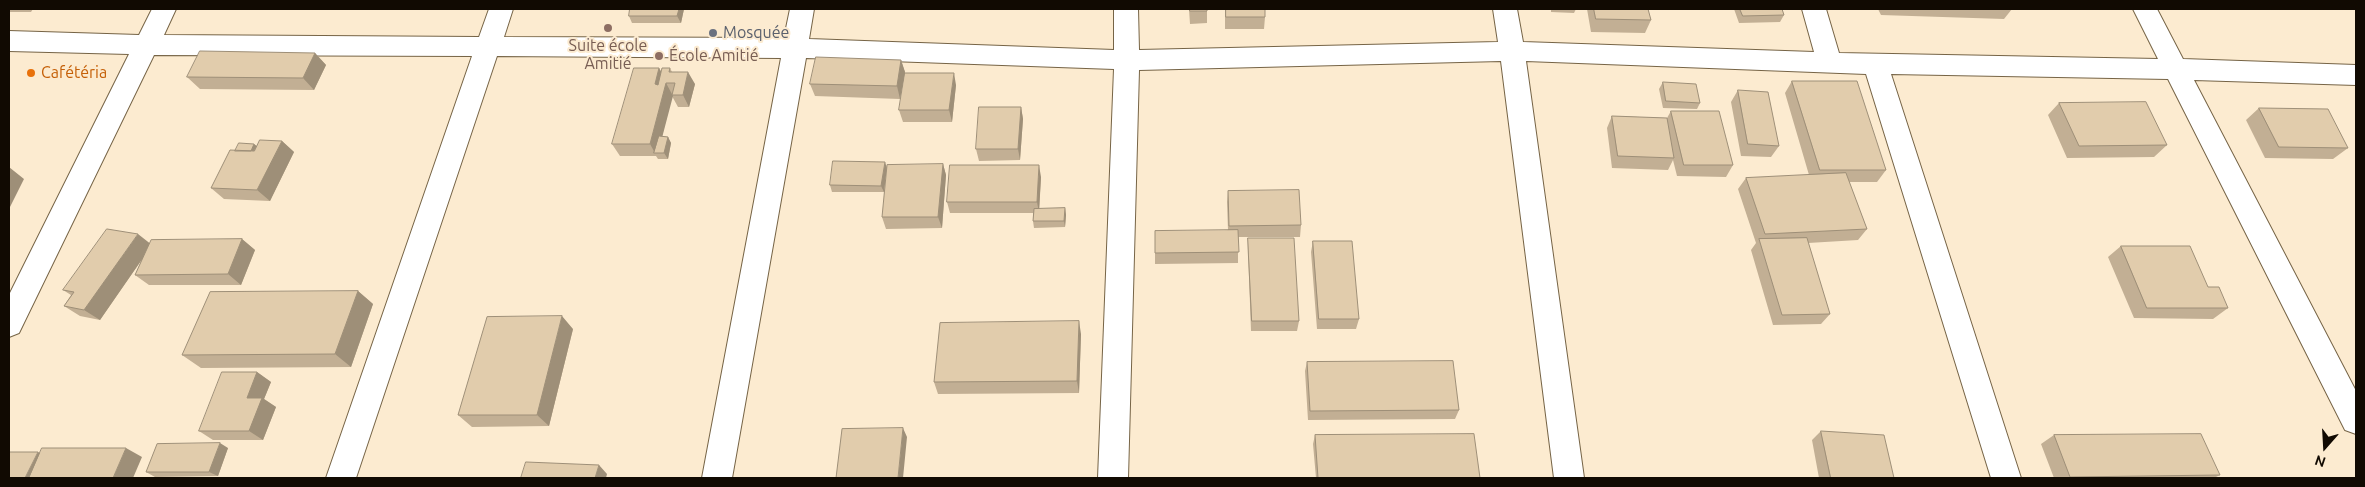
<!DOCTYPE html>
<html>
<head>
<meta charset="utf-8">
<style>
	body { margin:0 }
	#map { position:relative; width:2365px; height:487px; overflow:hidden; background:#fcebd0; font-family:Ubuntu,sans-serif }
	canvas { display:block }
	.frame { position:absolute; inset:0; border:10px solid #110a02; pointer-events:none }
	.north { position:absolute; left:2300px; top:422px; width:50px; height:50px; -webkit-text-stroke:4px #fcebd0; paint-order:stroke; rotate:199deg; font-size:14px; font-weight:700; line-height:20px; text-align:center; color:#110a02 }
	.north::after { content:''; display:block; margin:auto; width:18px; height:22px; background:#110a02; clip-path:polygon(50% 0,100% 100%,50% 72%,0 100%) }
</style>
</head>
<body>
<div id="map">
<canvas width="2365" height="487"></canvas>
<div class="frame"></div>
<div class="north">N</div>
</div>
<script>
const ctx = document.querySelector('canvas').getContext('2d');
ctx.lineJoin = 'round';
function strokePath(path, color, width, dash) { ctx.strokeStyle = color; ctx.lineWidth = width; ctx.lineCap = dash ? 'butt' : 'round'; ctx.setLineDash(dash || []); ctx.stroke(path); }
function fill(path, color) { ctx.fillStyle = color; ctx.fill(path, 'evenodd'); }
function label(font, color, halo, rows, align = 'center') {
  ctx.font = font + ' Ubuntu,sans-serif'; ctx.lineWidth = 4; ctx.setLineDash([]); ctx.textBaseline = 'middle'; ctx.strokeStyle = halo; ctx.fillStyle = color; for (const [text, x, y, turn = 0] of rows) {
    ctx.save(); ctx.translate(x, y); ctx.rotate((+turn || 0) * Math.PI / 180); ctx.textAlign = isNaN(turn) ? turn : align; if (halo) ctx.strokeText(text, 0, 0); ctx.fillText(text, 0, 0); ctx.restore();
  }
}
const street = new Path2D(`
	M152,9h24l-12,26 315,2 10,-28h24l-9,28 280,1 6,-29h24l-5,30 305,11v-41h24l1,41 359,-8 -5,-33h24l6,33 291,10 -12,-43h24l13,44 319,6 -25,-50h24l26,50 173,6v20l-162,-5 162,311v43l-11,-4 -177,-351 -277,-5 130,404h-30l-125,-404 -340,-13 58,417h-30l-53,-417 -362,9 -11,408h-30l16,-409 -308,-11 -74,420h-30l79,-420 -284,-2 -141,422h-30l146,-422 -318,-1 -135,278 -10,4v-42l120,-241 -120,-3v-20l130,4z`);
strokePath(street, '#766446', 2);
fill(street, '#fff');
fill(new Path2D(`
	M9,9h24l-2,3h-22z
	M684,9l-3,14h-49l-3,-7z
	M692,9h21v1h-20z
	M1189,9h18v14l-17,1z
	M1225,9h40v8l-1,12h-39z
	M1551,9h25l-2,4 -23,-1z
	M1587,9h61l3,11 -6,13 -54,-1z
	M1734,9h48l2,6 -4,7 -41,1z
	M1878,9h134l-8,10 -123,-4z
	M315,53l11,12 -12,25 -114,-1 -13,-12z
	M901,60l4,12 -5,27 -85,-3 -5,-12z
	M659,68l2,4 9,-4 2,4 23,12 -6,23h-11l-6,-11 -10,40 6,1 3,6 -3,16h-10l-2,-3h-36l-8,-12z
	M1792,81l94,89 -9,12h-28l18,47 -9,11 -50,3 22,71 -9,10 -48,1 -22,-75 5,-7 -18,-54 8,-11 63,-3 -24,-82z
	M1663,82l37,21 -3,6 -34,-1 -4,-19z
	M956,85l-4,37h-49l-4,-12z
	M1738,90l41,56 -8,11 -30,-1 -10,-54z
	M2059,103l108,42 -13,12 -87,1 -19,-43z
	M1021,107l2,12 -3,41 -41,1 -3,-12z
	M2259,108l89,40 -15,11 -68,-1 -19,-38z
	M1671,111l62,54 -7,12 -49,-1 -4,-16 -5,10 -56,-2 -5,-40 5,-12 55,2z
	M282,141l12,11 -24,49 -46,-2 -13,-11 24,-37 19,-7 3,2z
	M885,162l-1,30h-52l-2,-7z
	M943,164l3,11 -4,53 -56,1 -4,-12z
	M1041,177l-2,32 26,-1 1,7 -1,12 -31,1 -1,-7v-8h-83l-3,-11z
	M1228,191l73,34 -1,12h-62v26l-83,1v-11l73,-23 -1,-28z
	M1248,238l51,83 -2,10h-46l-3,-82z
	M242,239l13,11 -14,35h-92l-14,-10 7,-16 -42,61 -20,-4 -16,-10 7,-11 -8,-5 86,-47z
	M1313,241l46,78 -3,10h-39l-6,-77z
	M2121,246l87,41 20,21 -15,11 -79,-1 -26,-61z
	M358,291l15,13 -22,63 -150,1 -19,-13z
	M573,329l-24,97 -77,1 -14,-12z
	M1081,334l-2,59 -141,1 -4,-12z
	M1307,362l152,48 -4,9 -147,1 -3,-49z
	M257,372l14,10 -7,17 12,8 -13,33h-50l-14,-9z
	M1821,431l73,47h-75l-7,-38z
	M1315,435l165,43h-164l-3,-34z
	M2054,435l166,40 -6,3h-160l-13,-34z
	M228,448l-10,28 -63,1 -9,-5z`), '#c2af94');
fill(new Path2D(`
	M679,9h5l-3,14 -4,-7z
	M315,53l11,12 -12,25 -11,-12z
	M901,60l4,12 -5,27 -3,-13z
	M659,68l7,12 -4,17 -7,-13z
	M688,72l7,12 -6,23 -6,-12z
	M954,73l2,12 -4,37 -3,-12z
	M666,83l7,13 -15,57h-3l-5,-9z
	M1021,107l2,12 -3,41 -2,-11z
	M668,137l3,6 -3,16 -4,-6z
	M282,141l12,11 -24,49 -13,-11z
	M254,144l7,6 -10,1z
	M885,162l2,6 -3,24 -3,-6z
	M943,164l3,11 -4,53 -4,-11z
	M1039,165l2,12 -2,36 -2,-11z
	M9,167l15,12 -15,30z
	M1065,208l1,7 -1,12 -1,-6z
	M138,234l14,11 -52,75 -16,-10z
	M242,239l13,11 -14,35 -13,-11z
	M358,291l15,13 -22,63 -16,-13z
	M562,316l11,13 -24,97 -12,-11z
	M1079,321l2,13 -2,59 -2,-12z
	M257,372l14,10 -7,17 12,8 -13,33 -14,-9 -2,-33z
	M903,428l4,9 -4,41h-5z
	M220,443l8,5 -10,28 -9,-4z
	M126,448l16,9 -9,21h-20z
	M38,452l9,5 -10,21h-12z
	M599,465l8,9 -1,4h-11z`), '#9e8f78');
const building = new Path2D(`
	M630,9h49l-2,7h-48z
	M1190,9h17v2h-17z
	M1226,9h39v8h-39z
	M1594,9h54l3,11 -55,-1z
	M1740,9h42l2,6 -41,1z
	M200,51l115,2 -12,25 -116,-1z
	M816,57l85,3 -4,26 -87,-2z
	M634,68h25l-4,16 3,1 4,-17h8l-1,4h19l-5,23h-11l3,-12h-9l-16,61h-38z
	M905,73h49l-5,37h-50z
	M1792,81h65l29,89h-66z
	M1663,82l33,2 4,19 -34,-2z
	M1738,90l30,2 11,54 -31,-2z
	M2146,102l21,43 -88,1 -20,-43z
	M979,107h42l-3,42h-42z
	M2259,108l69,1 20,39 -69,-1z
	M1671,111h48l14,54h-49z
	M1612,116l55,2 7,40 -56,-2z
	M659,136l9,1 -4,16h-10z
	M260,140l22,1 -25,49 -46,-2 19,-38 24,1z
	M239,143l15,1 -3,7h-16z
	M833,161l52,1 -4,24 -51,-1z
	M943,164l-5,53h-56l5,-52z
	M950,165h89l-2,37h-90z
	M1846,173l21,56 -102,5 -19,-56z
	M1299,190l2,35 -72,1 -1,-35z
	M1065,208l-1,13h-31l1,-12z
	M107,229l31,5 -54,76 -20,-4 10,-14 -11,-2z
	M1238,230l1,22 -84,1v-22z
	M1248,238h46l5,83h-47z
	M1807,238l23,76 -48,1 -23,-76z
	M242,239l-14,35 -93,1 16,-35z
	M1313,241h39l7,78h-40z
	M2121,246h69l18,41h11l9,21h-81z
	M358,291l-23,63 -153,1 28,-63z
	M562,316l-25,99h-79l29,-98z
	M1079,321l-2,60 -143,1 6,-59z
	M1453,361l6,49 -149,1 -3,-49z
	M222,372h35l-10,26h15l-13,33h-50z
	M903,428l-5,50h-62l6,-49z
	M1821,431l63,4 10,43h-63z
	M1474,434l6,44h-162l-3,-43z
	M2201,434l19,41 -150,2 -16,-42z
	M220,443l-11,29h-63l11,-28z
	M42,448h84l-13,30h-84z
	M9,452h29l-13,26h-16z
	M526,462l73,3 -4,13h-74z`);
fill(building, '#e1ccac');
strokePath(building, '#9e8f78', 1);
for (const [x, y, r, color] of [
	[608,28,5,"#8d6e63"],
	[713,33,5,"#6b7280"],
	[659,56,5,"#8d6e63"],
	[31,73,5,"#e8710a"]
]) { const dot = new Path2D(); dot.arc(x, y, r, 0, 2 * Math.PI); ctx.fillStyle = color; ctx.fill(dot); strokePath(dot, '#fcebd0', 2); }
label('16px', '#5b616d', '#fcebd0', [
	["Mosquée",723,33]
], 'left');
label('16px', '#785e54', '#fcebd0', [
	["Suite école",608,46],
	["Amitié",608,64],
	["École Amitié",669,56,"left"]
]);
label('16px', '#c56008', '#fcebd0', [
	["Cafétéria",41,73]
], 'left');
</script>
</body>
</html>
